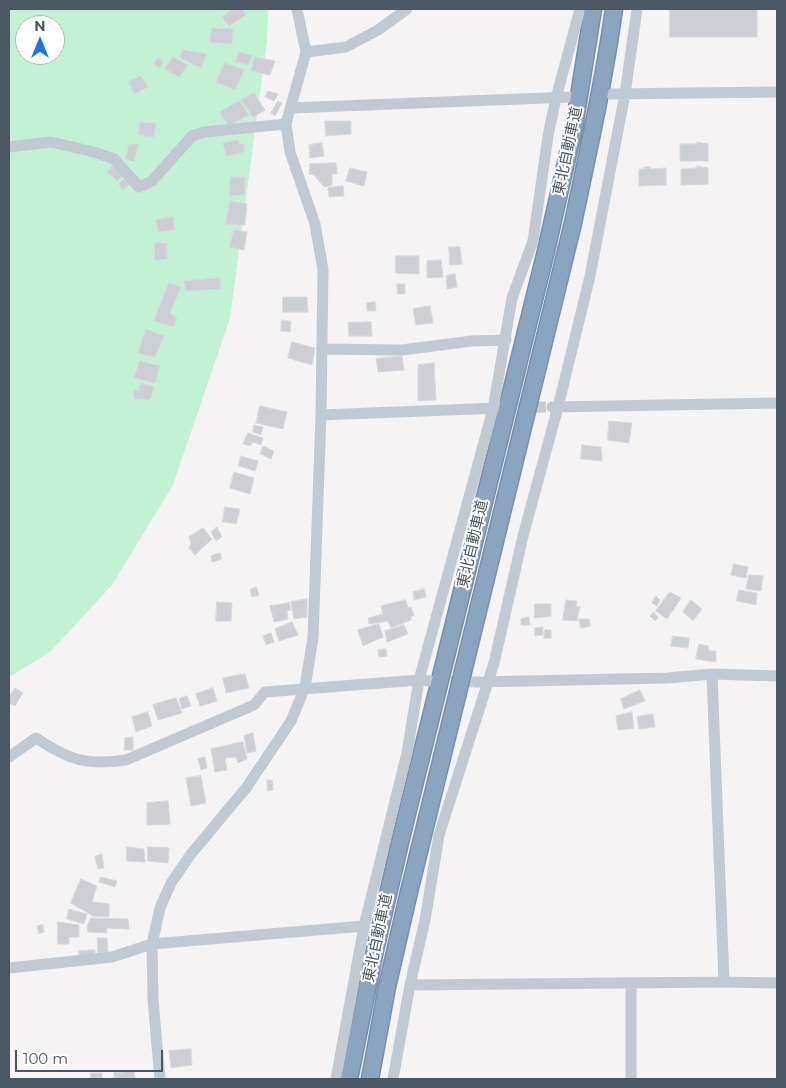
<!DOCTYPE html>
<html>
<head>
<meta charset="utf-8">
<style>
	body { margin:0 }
	#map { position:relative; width:786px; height:1088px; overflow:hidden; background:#f5f3f3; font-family:Montserrat,sans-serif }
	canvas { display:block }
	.frame { position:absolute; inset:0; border:10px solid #4a5661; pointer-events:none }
	.north { position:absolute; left:15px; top:15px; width:50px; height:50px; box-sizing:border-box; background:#fff; border:1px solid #b7bbc0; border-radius:50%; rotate:0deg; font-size:14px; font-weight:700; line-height:20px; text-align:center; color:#4a5661 }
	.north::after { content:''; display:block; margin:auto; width:18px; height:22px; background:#1a73e8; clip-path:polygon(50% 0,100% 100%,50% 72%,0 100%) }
	.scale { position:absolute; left:15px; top:1050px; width:148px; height:22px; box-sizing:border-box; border:2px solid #4a5661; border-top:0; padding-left:6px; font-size:15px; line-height:18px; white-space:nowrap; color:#4a5661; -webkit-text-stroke:4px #fff; paint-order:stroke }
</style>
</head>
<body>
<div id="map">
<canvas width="786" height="1088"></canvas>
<div class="frame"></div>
<div class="north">N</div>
<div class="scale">100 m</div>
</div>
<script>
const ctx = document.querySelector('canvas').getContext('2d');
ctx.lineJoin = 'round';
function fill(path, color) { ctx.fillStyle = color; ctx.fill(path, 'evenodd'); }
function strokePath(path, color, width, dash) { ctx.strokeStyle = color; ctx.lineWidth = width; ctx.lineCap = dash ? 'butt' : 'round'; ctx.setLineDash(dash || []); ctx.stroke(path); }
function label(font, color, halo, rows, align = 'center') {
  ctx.font = font + ' Montserrat,"Noto Sans JP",sans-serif'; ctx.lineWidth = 4; ctx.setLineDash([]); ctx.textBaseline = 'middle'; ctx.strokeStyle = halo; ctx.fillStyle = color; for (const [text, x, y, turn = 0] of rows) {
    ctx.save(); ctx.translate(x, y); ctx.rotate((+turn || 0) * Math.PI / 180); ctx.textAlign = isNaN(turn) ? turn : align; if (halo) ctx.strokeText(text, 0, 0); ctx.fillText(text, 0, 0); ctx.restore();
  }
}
fill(new Path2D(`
	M9,9h259l-1,32 -37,277 -57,167 -61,100 -62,67 -41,25zM25,25h30v30h-30z`), '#c3f1d5');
const building = new Path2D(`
	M233,9h12l-2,2 3,4 -17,11 -7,-9z
	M670,9h87v28h-87z
	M212,28l21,1 -1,15 -22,-2z
	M183,50l24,4 -6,14 -21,-10z
	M239,52l13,3 -4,10 -12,-3z
	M173,57l15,8 -9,12 -14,-8z
	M255,57l20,4 -5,14 -19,-4z
	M158,58l5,4 -3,6 -6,-4z
	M225,63l19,7 -9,20 -19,-8z
	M141,76l7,11 -13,7 -7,-12z
	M268,91l10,3 -4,7 -9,-4z
	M254,93l11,17 -12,7 -12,-17z
	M240,101l9,14 -21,11 -8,-14z
	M278,101l4,2 -7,13 -4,-3z
	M325,121h26v13l-25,2z
	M140,122l16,1 -2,14 -15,-2z
	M238,140l1,4h5v8l-18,4 -3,-13z
	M697,142l11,2v17h-28v-17h17z
	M322,143l2,13 -14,2 -1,-13z
	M129,144h9l-4,18 -8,-3z
	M336,163l1,11h-5v11l-8,2 -10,-12 -5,-1 1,-10z
	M115,164l8,11 -6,6 -10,-9z
	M697,166l11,2v16l-27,1v-16l16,-1z
	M644,167h6v2l16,-1v17l-27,1v-17h6z
	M350,168l17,4 -3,14 -18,-5z
	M127,177l5,6 -10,7 -3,-6z
	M231,177h14l-1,18 -14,1z
	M343,186l1,10 -15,1 -1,-9z
	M230,201l17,3 -2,21 -19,-1z
	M173,217l2,13 -17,2 -2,-12z
	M234,230l13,2 -3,18 -14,-3z
	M155,243h12v16l-12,1z
	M449,247h11l2,17 -12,1z
	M396,256h23v18l-23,-1z
	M441,260l2,17 -16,1v-17z
	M455,274l2,13 -10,2 -1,-13z
	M220,278l1,11 -35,2 -2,-10z
	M169,283l12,4 -11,26 7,5 -3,9 -20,-6z
	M397,284h8v10h-7z
	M283,297h24l1,15h-25z
	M375,302l1,9h-9v-8z
	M430,306l3,17 -17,2 -3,-16z
	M282,320l9,1 -1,11 -9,-1z
	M371,322l1,14h-23l-1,-13z
	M146,329l18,7 -9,21 -17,-4z
	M292,342l23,6 -3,17 -24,-7z
	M402,356l2,14 -26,2 -2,-13z
	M140,361l20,5 -5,17 -21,-5z
	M434,363l2,37 -18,1v-36z
	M141,383l13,4 -4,13 -16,-1v-9l4,1z
	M260,406l27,6 -4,17 -27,-6z
	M609,421l23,2 -3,20 -21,-3z
	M254,425l9,2 -2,8 -8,-3z
	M248,433l15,5 -2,7 -8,-3 -3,4 -7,-2z
	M582,445l19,2 1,14 -21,-2z
	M263,446l11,5 -3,8 -11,-5z
	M241,456l17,5 -3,10 -16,-5z
	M234,472l20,6 -4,16 -20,-6z
	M225,507l15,2 -4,15 -13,-2z
	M217,527l5,10 -6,4 -5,-9z
	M203,528l9,11 -17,16 -6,-7 2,-4 -2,-7z
	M220,553l2,6 -10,3 -1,-6z
	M734,564l14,3 -2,11 -15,-3z
	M749,575l14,1 -2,15 -15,-2z
	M256,587l3,8 -7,2 -2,-7z
	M424,589l2,8 -12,3 -1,-8z
	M739,590l18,3 -1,12 -19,-4z
	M670,592l11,6 -14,21 -11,-8z
	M656,596l4,4 -3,6 -5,-3z
	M307,599v18l-13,2 -3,-17z
	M406,600l2,8 3,-1 3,9h-3v4l-20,8 -3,-7 -19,3 -1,-6 15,-4 -2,-8z
	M566,600l11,1 -1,6h4l-3,14 -14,-1z
	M691,600l11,9 -9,12 -10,-9z
	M217,602l15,1 -1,18h-15z
	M289,603l2,7 -4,1 1,8 -14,3 -4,-16z
	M535,604h16v12l-16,2z
	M654,612l4,6 -3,3 -5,-5z
	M529,617l1,8h-9v-6z
	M579,619h10l2,7 -10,2z
	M292,622l6,13 -19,6 -4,-12z
	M379,624l4,13 -20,9 -5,-16z
	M404,625l4,9 -21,8 -2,-11z
	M543,627v8l-8,1v-8z
	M545,630h6v8h-7z
	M271,633l3,9 -8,3 -3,-9z
	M673,636l16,2 -1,10 -17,-2z
	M699,644l9,2 1,5h7v11l-20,-3z
	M386,649l1,7 -8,1 -1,-7z
	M245,674l4,14 -23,5 -3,-15z
	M15,688l8,5 -8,13 -6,-3v-6z
	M213,688l4,13 -17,5 -4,-12z
	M640,690l5,11 -21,8 -3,-10z
	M187,696l4,10 -9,3 -3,-10z
	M176,698l6,15 -24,7 -5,-15z
	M148,712l4,14 -16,6 -4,-15z
	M632,712l2,16 -16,2 -2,-14z
	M653,714l2,13 -16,2 -2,-12z
	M253,733l3,18 -9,2 -3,-17z
	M133,737v13h-9l1,-12z
	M243,742l4,17 -9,4 -2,-6 -11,1 2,12 -12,2 -4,-23z
	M205,757l2,11 -6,2 -3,-11z
	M201,776l5,27 -15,3 -5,-28z
	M267,780h5l1,10 -5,1z
	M168,801l2,23 -23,1v-22z
	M127,847l17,2 1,13 -18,-1z
	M148,847l21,1 -1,15 -20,-2z
	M102,854l2,14 -6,1 -3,-12z
	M101,877l16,4 -2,6 -16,-5z
	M81,879l16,7 -5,16 17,2v13l-16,-1 -22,-13z
	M69,909l18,5 -3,10 -17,-5z
	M91,918l37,1 1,10 -22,-1v5l-19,-1 -1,-6z
	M58,922l21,3v12h-10v7h-11z
	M43,925l1,7 -5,2 -2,-8z
	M98,938h9l1,14 -10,1z
	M95,950v7l-16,2v-8z
	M191,1049l1,16 -21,3 -2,-17z
	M134,1071l1,8h-21v-6z
	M91,1073h11v6h-11z`);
fill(building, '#cdcfd5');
strokePath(building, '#d7d9de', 1);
strokePath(new Path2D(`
	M502,408l50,-1
	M434,681l43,1`), '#caccce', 11, [11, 5.5]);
const highway = new Path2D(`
	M349,1079l26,-129 27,-116 144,-583 28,-124 19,-118
	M370,1079l17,-92 21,-91 165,-673c15,-71 31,-142 41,-214`);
strokePath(highway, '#7690ad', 19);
strokePath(new Path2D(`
	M306,52l40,-5 32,-17 29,-21
	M611,94l166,-2
	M290,108l281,-11
	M9,147l42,-5 43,10 20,7 25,28 13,-6 40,-45 12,-4 82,-8
	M322,349l80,1 70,-9 34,-1
	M552,407l225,-4
	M321,415l178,-7
	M477,682l191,-4 44,-4 65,2
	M9,757l27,-19c33,22 51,28 90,22l128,-55 11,-13 154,-12 11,1
	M9,968l103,-11 40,-13 212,-18
	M724,982l53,1
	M631,983v96
	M410,985l314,-3 -12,-308
	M160,1079l-7,-79 -1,-56 8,-36 11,-25 20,-29 55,-66 45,-67 14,-34 8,-49 8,-223 2,-145 -8,-46 -25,-72 -4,-28 20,-72 -9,-43
	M336,1079l28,-153 43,-173 12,-73 74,-271 19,-111 21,-57 15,-105 8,-38 24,-89
	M393,1079l17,-94 15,-65 14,-85 55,-172 29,-127 35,-129 32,-131 35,-182 12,-85`), '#c1cad2', 11);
strokePath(highway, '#8ba5c1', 16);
label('15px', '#4a5661', '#fff', [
	["東北自動車道",568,151,-78],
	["東北自動車道",473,544,-77],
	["東北自動車道",378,938,-78]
]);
</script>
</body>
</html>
